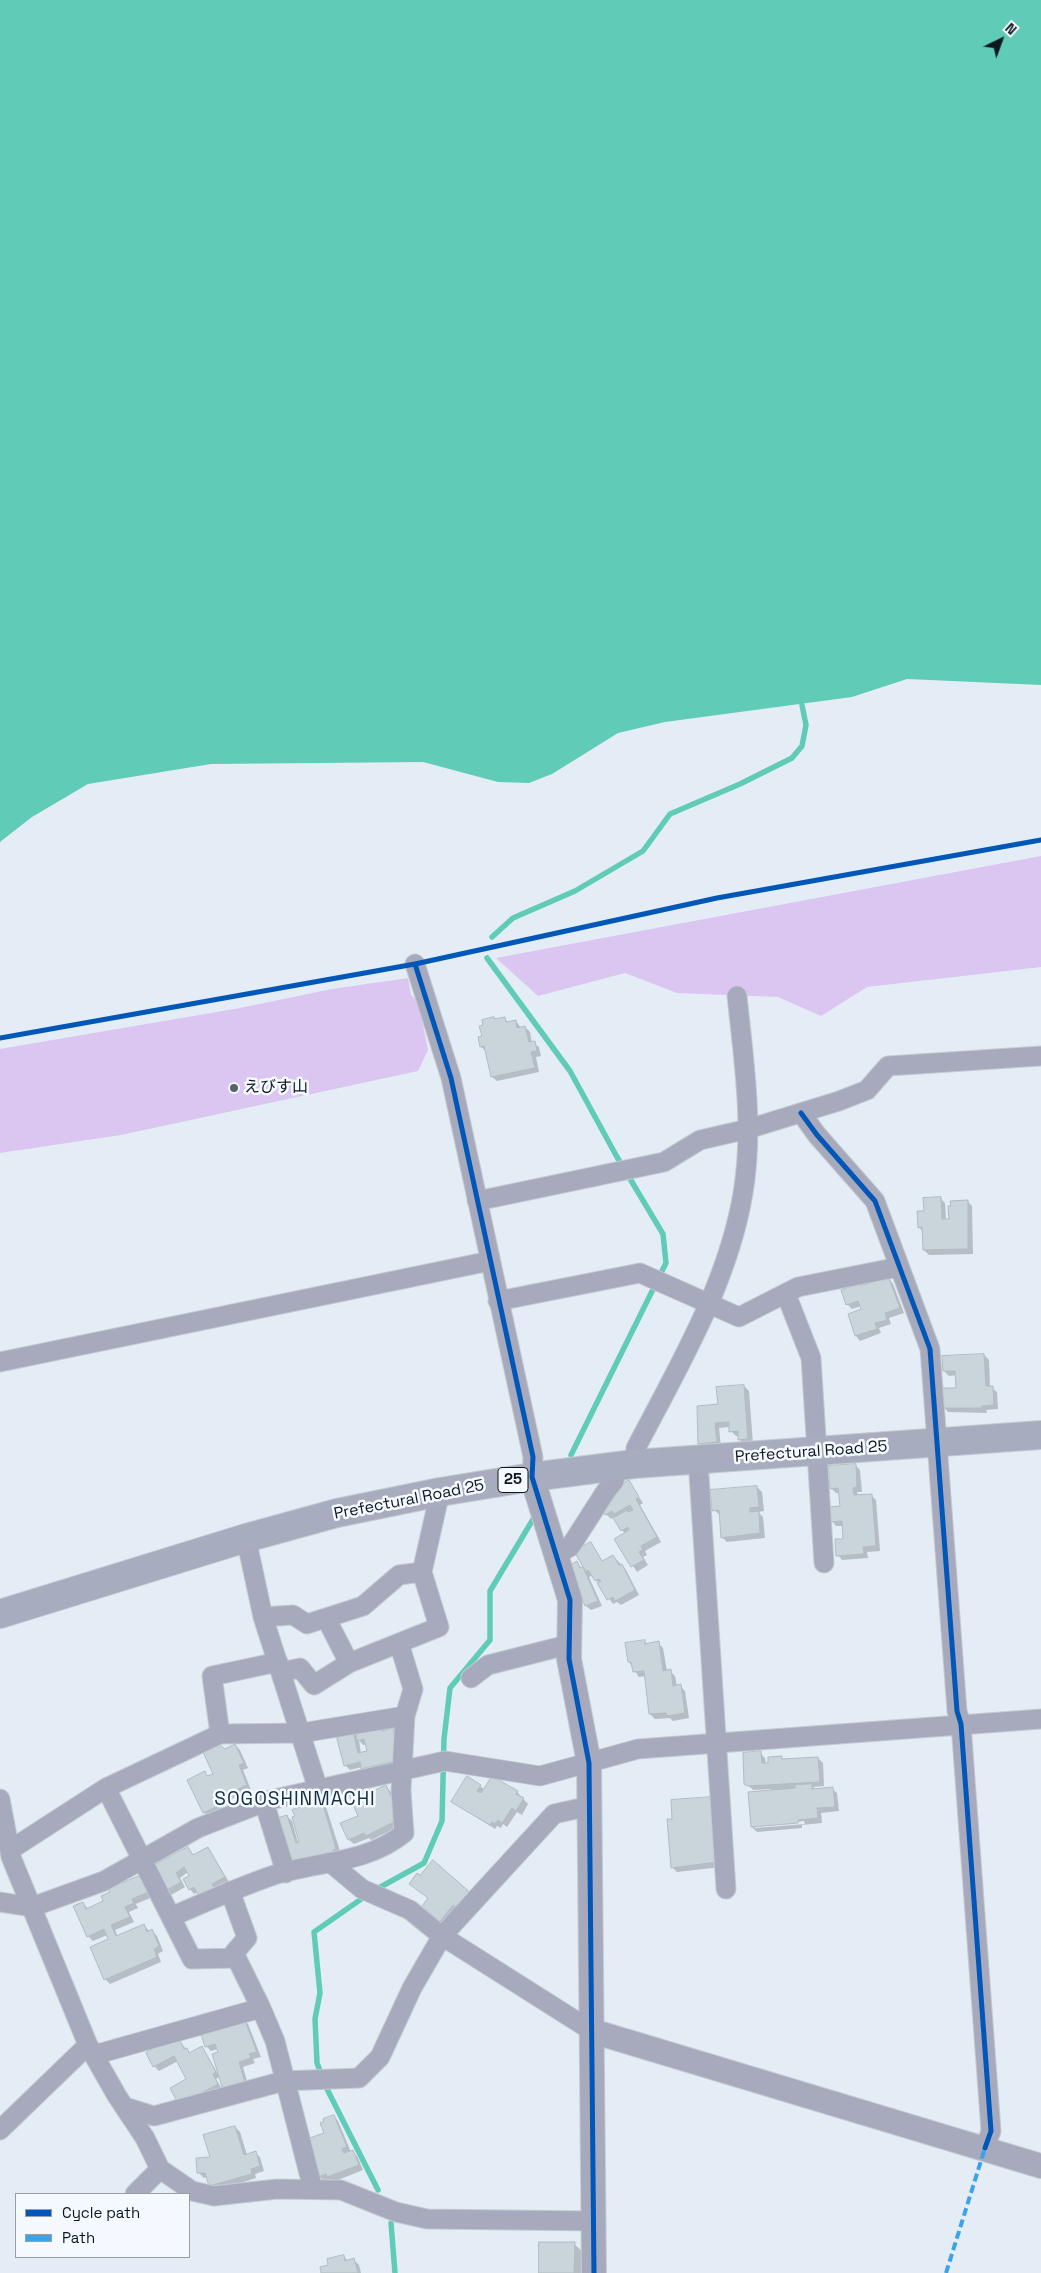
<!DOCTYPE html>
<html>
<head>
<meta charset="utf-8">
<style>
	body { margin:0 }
	#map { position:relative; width:1041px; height:2273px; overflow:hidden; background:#e4edf5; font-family:"Space Grotesk",sans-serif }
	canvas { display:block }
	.legend { position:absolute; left:15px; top:2193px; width:175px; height:65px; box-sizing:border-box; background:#f4faff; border:1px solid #979fa5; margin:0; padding:6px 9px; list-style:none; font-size:15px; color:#0c171f }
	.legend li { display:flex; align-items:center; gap:10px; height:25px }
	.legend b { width:25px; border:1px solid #979fa5 }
	.north { position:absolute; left:976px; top:15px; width:50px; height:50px; -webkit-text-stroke:4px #f4faff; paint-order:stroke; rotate:42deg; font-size:14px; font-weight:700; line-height:20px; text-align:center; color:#0c171f }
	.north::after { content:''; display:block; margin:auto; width:18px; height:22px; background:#0c171f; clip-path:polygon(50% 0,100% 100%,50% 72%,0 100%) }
</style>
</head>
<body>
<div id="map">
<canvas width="1041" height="2273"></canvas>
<ul class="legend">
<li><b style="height:6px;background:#0057b8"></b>Cycle path</li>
<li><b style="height:6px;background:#3ca2ea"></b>Path</li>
</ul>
<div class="north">N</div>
</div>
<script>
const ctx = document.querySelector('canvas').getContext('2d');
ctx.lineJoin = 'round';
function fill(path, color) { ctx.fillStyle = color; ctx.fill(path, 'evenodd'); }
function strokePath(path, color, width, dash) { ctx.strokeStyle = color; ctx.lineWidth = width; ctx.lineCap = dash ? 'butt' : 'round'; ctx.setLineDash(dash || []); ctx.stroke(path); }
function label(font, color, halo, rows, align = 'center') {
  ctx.font = font + ' "Space Grotesk","Noto Sans JP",sans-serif'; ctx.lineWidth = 5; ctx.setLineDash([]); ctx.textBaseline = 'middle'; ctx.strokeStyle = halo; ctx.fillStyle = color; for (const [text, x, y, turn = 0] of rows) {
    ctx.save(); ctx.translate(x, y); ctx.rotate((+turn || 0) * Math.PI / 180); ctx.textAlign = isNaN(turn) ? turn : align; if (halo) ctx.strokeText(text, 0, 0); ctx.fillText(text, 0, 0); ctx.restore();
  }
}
fill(new Path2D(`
	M1041,856v111l-174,20 -46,29 -43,-19 -101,-4 -52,-20 -87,23 -42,-38z
	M408,978l3,17 13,13 -2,12 6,30 -10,21 -297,64 -121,18v-104l240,-41 92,-19z`), '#dbc5f1');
fill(new Path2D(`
	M0,0h1041v685l-134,-6 -55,18 -187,25 -47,11 -66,41 -23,9 -31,-1 -75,-20 -212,2 -123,20 -56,33 -32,25z`), '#60ccb8');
fill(new Path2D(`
	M504,1018l5,5 7,-2 5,7 4,-1 5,5 2,11 7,4 2,9 -5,1 3,15 -42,9 -5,-4 -5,-25 -6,-5 2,-10z
	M940,1198l5,5 1,17h4l17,-19 5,5 1,48 -44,1 -5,-5 -1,-18 -4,-5 6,-15z
	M889,1279l4,5 11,29 -15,5 2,6 -12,4 2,5 -21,8 -4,-5 7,-26 -2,-4 -9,3 -5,-5 15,-18z
	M984,1355l5,5 1,27 7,5 1,17 -12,1 1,3 -39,-1 -4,-5 13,-18v-14l-8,1 -5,-5z
	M744,1386l5,5 4,53 -9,1 -4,-5 -1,-4h-3l-5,-5 -1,-4 -11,1 2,19 -17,1 -5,-5 20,-38z
	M855,1465l5,5 2,22h-5l1,4 13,-1 5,5 4,51 -13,1 1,6 -26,2 -4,-5 6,-15 -1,-14h-7l-4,-5 9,-14 -1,-14h-4l-5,-5z
	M629,1482l14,21 -3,2 21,37 -16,9 2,4 -4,2 5,8 -11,7 -21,-33 9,-5 -11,-17 -3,2 -5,-5 13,-20z
	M757,1487l5,5 2,19 -6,1 5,5 2,21 -38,4 -5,-5 -2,-22 -6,-5z
	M591,1543l12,19 10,-6 5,5 8,9 13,25 -18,10 -4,-3 -4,2 -20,-29 -4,2 13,29 -11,4 -5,-4 -9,-43 5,5 3,-1z
	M644,1641l4,3 10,-1 5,5 4,23h3l5,5 2,10h3l5,5 4,27 -16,3 -3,-3 -15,1 -5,-5 -4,-38 -7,1 -10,-15z
	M381,1729l3,3 8,-2 5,5 9,27 -39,11 -5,-6 -12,3 -5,-5 8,-33 3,3zM359,1740l4,5 3,-1 2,8 -7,2z
	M235,1745l5,5 8,18 -5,2 8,20 -30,14 3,6 -16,7 -4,-5v-39l4,4 7,-3 10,-24z
	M760,1753l5,5 1,6 15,-7 3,3 34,-2 5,5 1,23 -11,1 3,3 16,-1 5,4 2,18 -18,2 1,10 -20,2v3l-45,4 -5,-5 19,-38 -18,1 -7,-7zM804,1821l1,3 -50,4v-2z
	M480,1786l5,4 32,2 11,12 -6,11 -5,-3 -10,15 -4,-3 -2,4 -4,-2 -2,3 -42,-27z
	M369,1787l4,5 13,-5 5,5 9,20 2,13 -31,15 -2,-2 -15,6 -5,-4z
	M322,1802l4,5 15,47 -45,15 -9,-53 5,5 6,22z
	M668,1820l53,47 -44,5 -5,-5z
	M188,1848l6,8 14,-8 21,34 -23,20 -8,-10 -4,2 -4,-5 1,-13 -3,-4 -8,6 5,9 -14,8 -5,-5z
	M433,1862l39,33 -29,34 -18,-14 4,-16 -9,-22z
	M144,1876l11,20 -19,8 2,4 -9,4 5,10 -19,8 3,7 26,-12 6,7 2,-1 5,5 6,15 -5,3 3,8 -51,22 -5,-5 -13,-31 18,-8 -3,-5 -14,6 -5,-5 -5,-33 5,6 17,-7z
	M243,2019l5,5 13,33 -8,2 2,4 -12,4 6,21 -29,-11 -4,2 6,10 -37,20 3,-29 -10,-19 -19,10 -5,-5 24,-26 13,14 11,-6 4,5 13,23 -1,-27 -7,2 -5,-5z
	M334,2116l4,5 13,31 6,4 6,14 -30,12 -2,-3 -7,2 -4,-4 -15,-36 20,-8z
	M235,2127l5,5 7,23 8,-2 5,4 4,14 -9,3 1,4 -41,13 -5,-5 -3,-9 -3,1 -5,-5z
	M574,2244l8,7v22h-42z
	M343,2256l5,5 6,-1 5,5 2,8h-38z`), '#0003');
strokePath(new Path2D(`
	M492,937l21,-19 62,-27 68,-40 27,-37 70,-30 52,-26 10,-12 4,-21 -4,-20
	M487,958l83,113 47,86 46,77 3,29 -95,192
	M375,1890l49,-27 18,-42 2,-82 6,-51 40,-48v-49l45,-75
	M367,1895l-53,37 6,61 -5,26 2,44 9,24 52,103
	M391,2223l4,50`), '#60ccb8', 5.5);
const building = new Path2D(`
	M494,1017v2l11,-2 1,5 10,-2 1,8 8,-2 4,16 6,-1 2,10 -6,1 4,16 -44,9 -7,-31 -4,1 -2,-10 4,-1 -3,-10 4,-1 -1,-5z
	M941,1197l1,22h7l-1,-13h3l-1,-5 18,-1v49l-45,1 -1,-23 -4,1 -1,-17h7l-1,-13z
	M889,1278l11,30 -15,5 2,7 -12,3 2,6 -22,7 -7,-22 13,-5 -3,-8 -12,4 -5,-15 19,-7 1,2z
	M984,1354l2,32h7l1,19 -12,1v2h-40v-20h14l-1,-17h-12l-1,-15z
	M744,1385l4,54 -10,1v-9l-9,1v-10l-14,1 2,19 -19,2 -1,-38 21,-2 -2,-17z
	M856,1464l1,23 -4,1 1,7 18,-1 4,52 -13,1 1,7 -28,2 -1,-17h8l-1,-18 -12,1 -1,-15 11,-1 -2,-18 -8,1 -2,-23z
	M629,1480l10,17 -3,2 21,38 -16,9 2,4 -4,2 5,8 -13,7 -17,-28 15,-9 -1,-3 -7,4 -8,-13 14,-8 1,2 5,-2 -3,-5 -16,9 -2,-3 -7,4 -3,-7 5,-8 10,-7 -2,-4z
	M757,1486l2,21 -9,1v4l9,-1 1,22 -39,5 -2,-28 -7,1 -2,-21z
	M591,1542l11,19 11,-6 6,10 3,-1 13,26 -20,11 -2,-4 -6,3 -10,-17 4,-2 -2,-2 -4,2 -7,-11 -2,2 -3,-5 15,34 -13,5 -13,-30v-12l5,-3 3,7 3,-1 -9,-16z
	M645,1640v4l14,-3 4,30 8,-2 2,17 8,-2 4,29 -18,3 -1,-3 -17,1 -5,-43 -11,1 -2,-10h-3l-3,-19z
	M382,1728v3l11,-3 7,32 -39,9 -1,-7 -16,4 -8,-31 17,-4 5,22 9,-2 -3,-12 -7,2 -1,-7z
	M219,1744l6,5 10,-5 9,19 -5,2 8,20 -30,14 3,6 -17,8 -16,-33 18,-9 2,5 6,-2 -10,-22z
	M761,1751l1,12h6v-6l14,-1v3l36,-2 2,25 -73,4 -3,-2 -1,-31z
	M467,1776l14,9 -4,6 4,2 11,-17 26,15 -2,3 8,4 -8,13 -4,-3 -10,15 -4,-3 -3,4 -3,-2 -2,3 -39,-23z
	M812,1784v5l21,-2 2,20 -18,1 1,10 -20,2v3l-47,4 -3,-35 47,-4v-3z
	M386,1785l10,22 2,13 -32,16 -2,-3 -16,7 -8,-17 18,-7 -9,-21 20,-9 2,6z
	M712,1797l5,65 -46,6 -4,-49h5l-1,-19z
	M322,1801l14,48 -3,1 1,3 -44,12 -16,-46 13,-4 9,28 3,-1 -7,-25 3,-1 -3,-6z
	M188,1847l5,8 15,-8 17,30 -13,7 3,6 -15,8 -6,-11 -5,3 -6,-11 6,-3 -5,-9 -8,6 5,9 -16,9 -13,-24z
	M433,1860l39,34 -12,16 -7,-5 -16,20 -18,-15 9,-12 -19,-14 8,-11 3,2z
	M144,1874l7,17 -19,8 2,4 -9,4 5,10 -19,8 5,11 28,-12 3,8 5,-3 7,17 -5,3 3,8 -53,23 -14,-33 18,-8 -4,-10 -17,8 -14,-31 10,-4 3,7 17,-8 -2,-5 9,-4 -1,-3z
	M244,2018l13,34 -8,2 2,4 -12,4 6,21 -22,7 -11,-36 6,-2 -3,-8 -10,3 -5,-16z
	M173,2038h6l5,11 3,-1 2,5 13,-7 14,26 -3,2 5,10 -39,21 -9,-17 16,-9 -12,-23 -21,11 -7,-14z
	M334,2115l13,32 -5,2 2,4 9,-3 6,15 -32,12 -1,-3 -8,3 -14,-37 20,-7 -4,-10 4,-2 -1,-2z
	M235,2126l9,29 12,-4 4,15 -9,3 1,5 -43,12 -4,-13h-8l-1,-15 14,-1 -7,-22z
	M539,2242h36l-1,31h-35z
	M344,2255l1,6 9,-3 4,15h-37l-1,-6 8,-2 -1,-6z`);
fill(building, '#c9d5da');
strokePath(building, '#b0bcc1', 1);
const minor = new Path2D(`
	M415,964l36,114 82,379 -1,20
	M801,1113l16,22 58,66 55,148 27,362 4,13 30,407 -6,17
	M477,1201l187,-39 36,-22 48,-11 91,-28 28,-11 21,-24 153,-10
	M786,1294l25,64 13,205
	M498,1301l142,-28 99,44 59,-30 101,-20
	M0,1362l490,-101
	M698,1460l28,429
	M634,1464l2,-16c42,-81 92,-164 107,-255 11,-65 1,-131 -6,-197
	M246,1538l17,79 55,172
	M556,1555l14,-8 36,-56 8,-10 3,-14
	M263,1617l30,-2 14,9 56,-18 36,-31 23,-3
	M326,1618l23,45
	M281,1672l19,-4 14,17 35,-22 90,-36 -17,-55 18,-80
	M471,1678l17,-13 83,-21
	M220,1734l-8,-58 66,-14
	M106,1788l86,171 45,-1
	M0,1799l11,58 77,188 29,51 28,42 15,31 32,22 22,5 63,-7 64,1 55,22 31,7 167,2
	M264,1802l22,71
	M10,1850l96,-62 114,-54 81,-1 104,-17
	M332,1864l30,25 48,21 32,26 150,95
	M230,1891l17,47 -13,15 27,55 14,33 38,148
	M0,1902l32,5 72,-26 94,-53 72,-28 175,-39 95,15 98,-27 403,-30
	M171,1917c34,-15 68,-30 103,-42 44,-14 92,-11 130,-42l-3,-42 1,-20 3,-55 8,-27 -14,-46
	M94,2055l167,-47
	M125,2107l29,9 130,-35 75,-3 21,-21 32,-69 30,-52 112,-122 36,-8
	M0,2130l88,-85
	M135,2194l25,-25`);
const tertiary = new Path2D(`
	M532,1477l38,123 -1,59 20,104 5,510
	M592,2031l449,135`);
const primary = new Path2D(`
	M0,1614l246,-76 91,-25 103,-21 92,-15 102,-13 407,-29`);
strokePath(minor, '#c3cbd1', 21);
strokePath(tertiary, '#c3cbd1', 26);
strokePath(primary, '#c3cbd1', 30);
strokePath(minor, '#a7aabc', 19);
strokePath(tertiary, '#a7aabc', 24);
strokePath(primary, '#a8acbf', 28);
strokePath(new Path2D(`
	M946,2273l39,-125`), '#3ca2ea', 4, [8, 4]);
strokePath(new Path2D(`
	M415,964l36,114 82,379 -1,20 38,123 -1,59 20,104 5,510
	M0,1038l415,-74 302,-66 324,-58
	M801,1113l16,22 58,66 55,148 27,362 4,13 30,407 -6,17`), '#0057b8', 5);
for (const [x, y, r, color] of [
	[234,1088,5,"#58626a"]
]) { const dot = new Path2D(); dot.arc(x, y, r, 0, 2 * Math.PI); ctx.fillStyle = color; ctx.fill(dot); strokePath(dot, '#f4faff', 2); }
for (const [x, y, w] of [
	[513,1480,30]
]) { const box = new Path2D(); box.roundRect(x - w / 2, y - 12.5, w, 25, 4); ctx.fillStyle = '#f4faff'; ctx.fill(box); strokePath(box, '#0c171f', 1); }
label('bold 15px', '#0c171f', null, [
	["25",513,1480]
]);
label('16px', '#0c171f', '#f4faff', [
	["えびす山",244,1088]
], 'left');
label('16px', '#0c171f', '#f4faff', [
	["Prefectural Road 25",811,1452,-4],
	["Prefectural Road 25",409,1500,-11]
]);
ctx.letterSpacing = '1px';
label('19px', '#152e42', '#f4faff', [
	["SOGOSHINMACHI",295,1800]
]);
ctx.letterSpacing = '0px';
</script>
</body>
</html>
